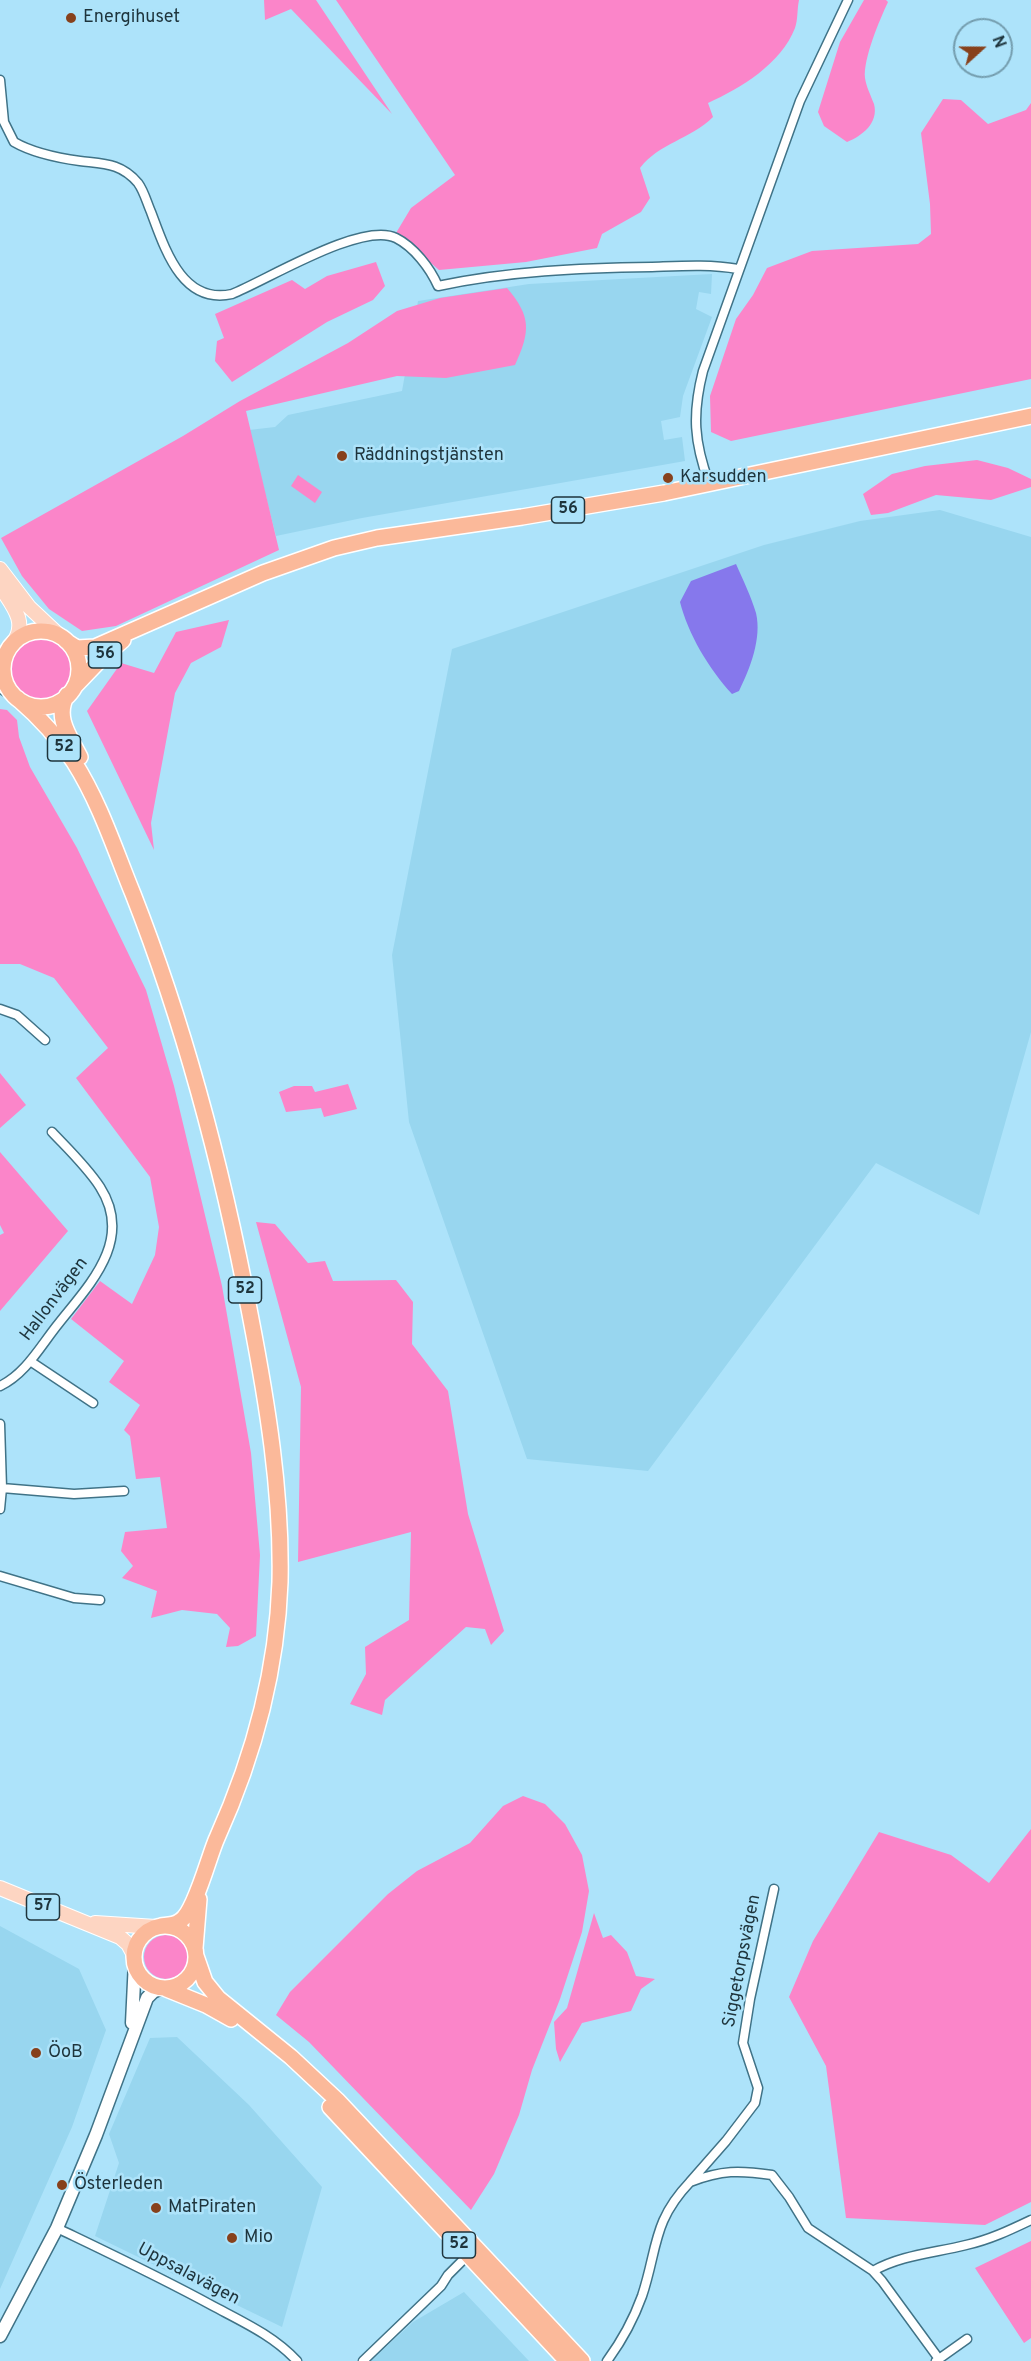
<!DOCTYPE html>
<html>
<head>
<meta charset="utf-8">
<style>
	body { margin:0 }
	#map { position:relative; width:1031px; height:2361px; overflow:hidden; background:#ade3fa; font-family:Overpass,sans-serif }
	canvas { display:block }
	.north { position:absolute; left:953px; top:18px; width:60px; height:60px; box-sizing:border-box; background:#ade3fa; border:2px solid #749dae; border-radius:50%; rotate:69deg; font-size:16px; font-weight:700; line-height:24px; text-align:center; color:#1e343c }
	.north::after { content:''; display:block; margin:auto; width:21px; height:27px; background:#87411c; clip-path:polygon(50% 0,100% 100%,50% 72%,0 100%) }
</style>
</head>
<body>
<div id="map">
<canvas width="1031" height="2361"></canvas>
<div class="north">N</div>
</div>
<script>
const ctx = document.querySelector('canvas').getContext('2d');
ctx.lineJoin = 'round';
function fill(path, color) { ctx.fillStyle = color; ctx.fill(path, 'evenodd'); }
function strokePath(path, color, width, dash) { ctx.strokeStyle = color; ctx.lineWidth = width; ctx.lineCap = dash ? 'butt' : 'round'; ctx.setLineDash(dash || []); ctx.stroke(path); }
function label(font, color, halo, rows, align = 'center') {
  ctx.font = font + ' Overpass,sans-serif'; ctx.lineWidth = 5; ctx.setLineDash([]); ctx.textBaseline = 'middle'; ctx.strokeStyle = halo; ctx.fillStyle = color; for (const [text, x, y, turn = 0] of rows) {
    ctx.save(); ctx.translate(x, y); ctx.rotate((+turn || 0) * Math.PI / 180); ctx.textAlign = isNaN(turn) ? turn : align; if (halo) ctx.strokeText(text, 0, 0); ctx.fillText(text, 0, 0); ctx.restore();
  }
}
fill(new Path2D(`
	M712,274l-1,20 -12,-2 -3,17 16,8 -29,79 -3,21 -19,4 3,19 18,-3 3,24 -323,57 -86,18 -27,-106 26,-3 13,-12 114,-24 16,-90 111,-17z
	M940,510l91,27v495l-52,183 -103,-52 -228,308 -121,-12 -118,-337 -17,-167 60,-306 312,-104 96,-24z
	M0,1926l79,43 27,61 -34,97 -72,162z
	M177,2037l72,68 73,82 -40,140 -187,-91 24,-73 -10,-29 41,-96z
	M464,2292l65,69h-158l42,-39z`), '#98d6ef');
fill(new Path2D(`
	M264,0h52l76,114 -101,-105 -26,11z
	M336,0h463c-2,9 -1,20 -4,28 -14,36 -54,60 -87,75l5,14c-22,22 -54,26 -73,51l10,30 -9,14 -39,22 -5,14 -71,14 -87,8 -43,-37 15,-25 44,-33z
	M864,0h22l2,2c-8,17 -25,57 -23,76 1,8 6,18 9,26 5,19 -12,32 -27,38l-23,-16 -6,-14 22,-70z
	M943,99l18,1 27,24 38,-14 5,-7v276l-300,62 -20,-9 -1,-36 26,-77 17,-24 14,-27 45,-17 106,-7 13,-10 -1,-30 -9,-71z
	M376,262l9,24 -12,14 -46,22 -95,60 -17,-21 2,-20 7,-3 -9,-24 77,-34 13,9 22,-13z
	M507,288c25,29 23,44 8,77l-69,13 -49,-2 -151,35 33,139 -163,76 -34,5 -33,-22 -27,-33 -21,-38 182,-102 57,-35 108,-58 49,-32 43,-13z
	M977,460l31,8 23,11v8l-40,13 -55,-5 -48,18 -17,2 -8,-21 29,-20 33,-8z
	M298,475l24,17 -7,11 -24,-17z
	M229,620l-8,27 -30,16 -16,30 -24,130 3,27 -67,-139 34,-48 33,10 22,-41z
	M11 669a30 30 0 1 1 60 0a30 30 0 1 1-60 0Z
	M0,709l7,1 10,10 2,17 11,30 47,81 69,142 28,96 48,200 29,167 9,102 -4,81 -18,10 -12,1 4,-19 -13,-14 -35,-4 -31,8 6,-27 -35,-13 11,-12 -12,-15 4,-19 42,-4 -7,-51 -24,2 -6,-43 -6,-6 16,-25 -31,-23 15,-21 -53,-42 29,-38 32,23 23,-49 4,-28 -9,-50 -74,-99 32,-30 -54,-70 -34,-14h-20z
	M0,1073l26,32 -26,23z
	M348,1084l9,25 -33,8 -3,-9 -35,4 -7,-20 15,-6h18l3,6z
	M0,1152l68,79 -68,80v-76l4,-2 -4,-8z
	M256,1222l19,2 33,39 17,-2 8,20 63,-1 17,22 -1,42 36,47 20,123 36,117 -13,14 -6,-16 -19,-2 -81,73 -3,15 -32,-11 16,-30 -1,-27 44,-27 2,-88 -113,30 3,-175z
	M523,1796l22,8 20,20 17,31 7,36 -7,41 -22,67 -28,71 -13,45 -25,59 -23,36 -162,-168 -33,-27 14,-23 98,-98 29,-23 53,-28 33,-37z
	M1031,1829v373l-46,23 -139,-7 -20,-152 -37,-69 24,-56 66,-109 72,23 38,28z
	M594,1913l9,25 8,-3 16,17 9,24 19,3 -14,10 -10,22 -49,12 -22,39 -4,-13 -2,-27 13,-14z
	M144 1957a22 22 0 1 1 44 0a22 22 0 1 1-44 0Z
	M1031,2241v97l-7,5 -49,-75z`), '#fb85c9');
fill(new Path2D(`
	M736,564c7,16 15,32 20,49 6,25 -6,56 -17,78l-7,3c-23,-25 -44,-60 -52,-92l11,-21z`), '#8678ec');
const street = new Path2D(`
	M0,80l4,42 10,20c19,11 44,16 66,19 24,3 41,2 58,22 6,8 9,20 13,29 14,37 31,93 81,82 35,-14 130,-73 164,-56 18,9 34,30 42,48 70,-15 142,-18 214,-19 29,-1 57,-3 86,2
	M709,483c-15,-41 -17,-69 -6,-112l97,-270 48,-101
	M0,1009l17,6 28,25
	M30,1361l63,42
	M0,1386c26,-12 41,-41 59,-63 31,-39 75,-83 41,-136 -13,-20 -32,-38 -48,-55
	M0,1424l2,64 -2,21
	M2,1488l72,6 50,-3
	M0,1576l74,22 26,2
	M774,1889l-24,110 -7,44 15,45 -3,15 -29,38 -36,41c32,-12 49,-12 82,-7l17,22 19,31 65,43 9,10 57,78
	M57,2228c52,25 105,50 156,78 30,16 61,30 84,55
	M873,2271c28,-16 61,-18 93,-26 23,-5 44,-15 65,-25
	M363,2361l78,-75 7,-11 20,-20
	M607,2361c14,-19 27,-43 35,-65 16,-48 10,-74 48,-114
	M936,2361l31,-22`);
const secondary = new Path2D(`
	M0,658l9,-9
	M0,686l13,8
	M132,2023l3,-62
	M0,2336l57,-108 39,-93 51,-137 6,-6 8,-4`);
const primary = new Path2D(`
	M0,569l29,38 33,31
	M0,586c11,18 29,36 13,57
	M0,1888l120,49 8,7 6,11
	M95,1923l61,4`);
const highway = new Path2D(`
	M3 669a38 38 0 1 1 76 0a38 38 0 1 1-76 0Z
	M66,641l11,7 18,-1 168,-74 71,-25 43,-10 145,-21 142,-24 367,-77
	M76,685l24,-25 23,-20
	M67,695c-13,22 3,42 13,62
	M17,698c22,19 41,39 57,64 26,41 41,88 59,132 53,135 90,277 117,420 17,88 32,178 30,268 -3,88 -27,176 -63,256 -8,17 -22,75 -37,83 -5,4 -12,4 -19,5
	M134 1957a31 31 0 1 1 62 0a31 31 0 1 1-62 0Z
	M195,1948l4,-49
	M196,1956l9,26 13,16 73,59 46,43 245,261
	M164,1988l42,17 25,14
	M330,2107l237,254`);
strokePath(street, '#407387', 11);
strokePath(secondary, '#407387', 15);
strokePath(primary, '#fff', 16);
strokePath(highway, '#fff', 18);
strokePath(street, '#fff', 8);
strokePath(secondary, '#fff', 12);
strokePath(primary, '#fdd5c2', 14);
strokePath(highway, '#fbb99a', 15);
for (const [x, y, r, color] of [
	[71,18,6,"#87411c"],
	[342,456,6,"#87411c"],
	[668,478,6,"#87411c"],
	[36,2053,6,"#87411c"],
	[62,2185,6,"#87411c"],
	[156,2208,6,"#87411c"],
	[232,2238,6,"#87411c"]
]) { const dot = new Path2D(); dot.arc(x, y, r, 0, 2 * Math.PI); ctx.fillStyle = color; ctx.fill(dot); strokePath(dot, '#ade3fa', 2); }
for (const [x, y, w] of [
	[568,510,33],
	[105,655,33],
	[64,748,33],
	[245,1290,33],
	[43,1907,33],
	[459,2245,33]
]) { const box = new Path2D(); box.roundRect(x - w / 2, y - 13, w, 26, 4.5); ctx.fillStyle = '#ade3fa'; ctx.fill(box); strokePath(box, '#1e343c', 1.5); }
label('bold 16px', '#1e343c', null, [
	["56",568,510],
	["56",105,655],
	["52",64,748],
	["52",245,1290],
	["57",43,1907],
	["52",459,2245]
]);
label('18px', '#1e343c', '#ade3fa', [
	["Energihuset",83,18],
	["Räddningstjänsten",354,456],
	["Karsudden",680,478],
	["ÖoB",48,2053],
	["Österleden",74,2185],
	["MatPiraten",168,2208],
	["Mio",244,2238]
], 'left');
label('18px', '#1e343c', '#ade3fa', [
	["Hallonvägen",55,1300,-53],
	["Siggetorpsvägen",743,1961,-79],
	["Uppsalavägen",188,2275,28]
]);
</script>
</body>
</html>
